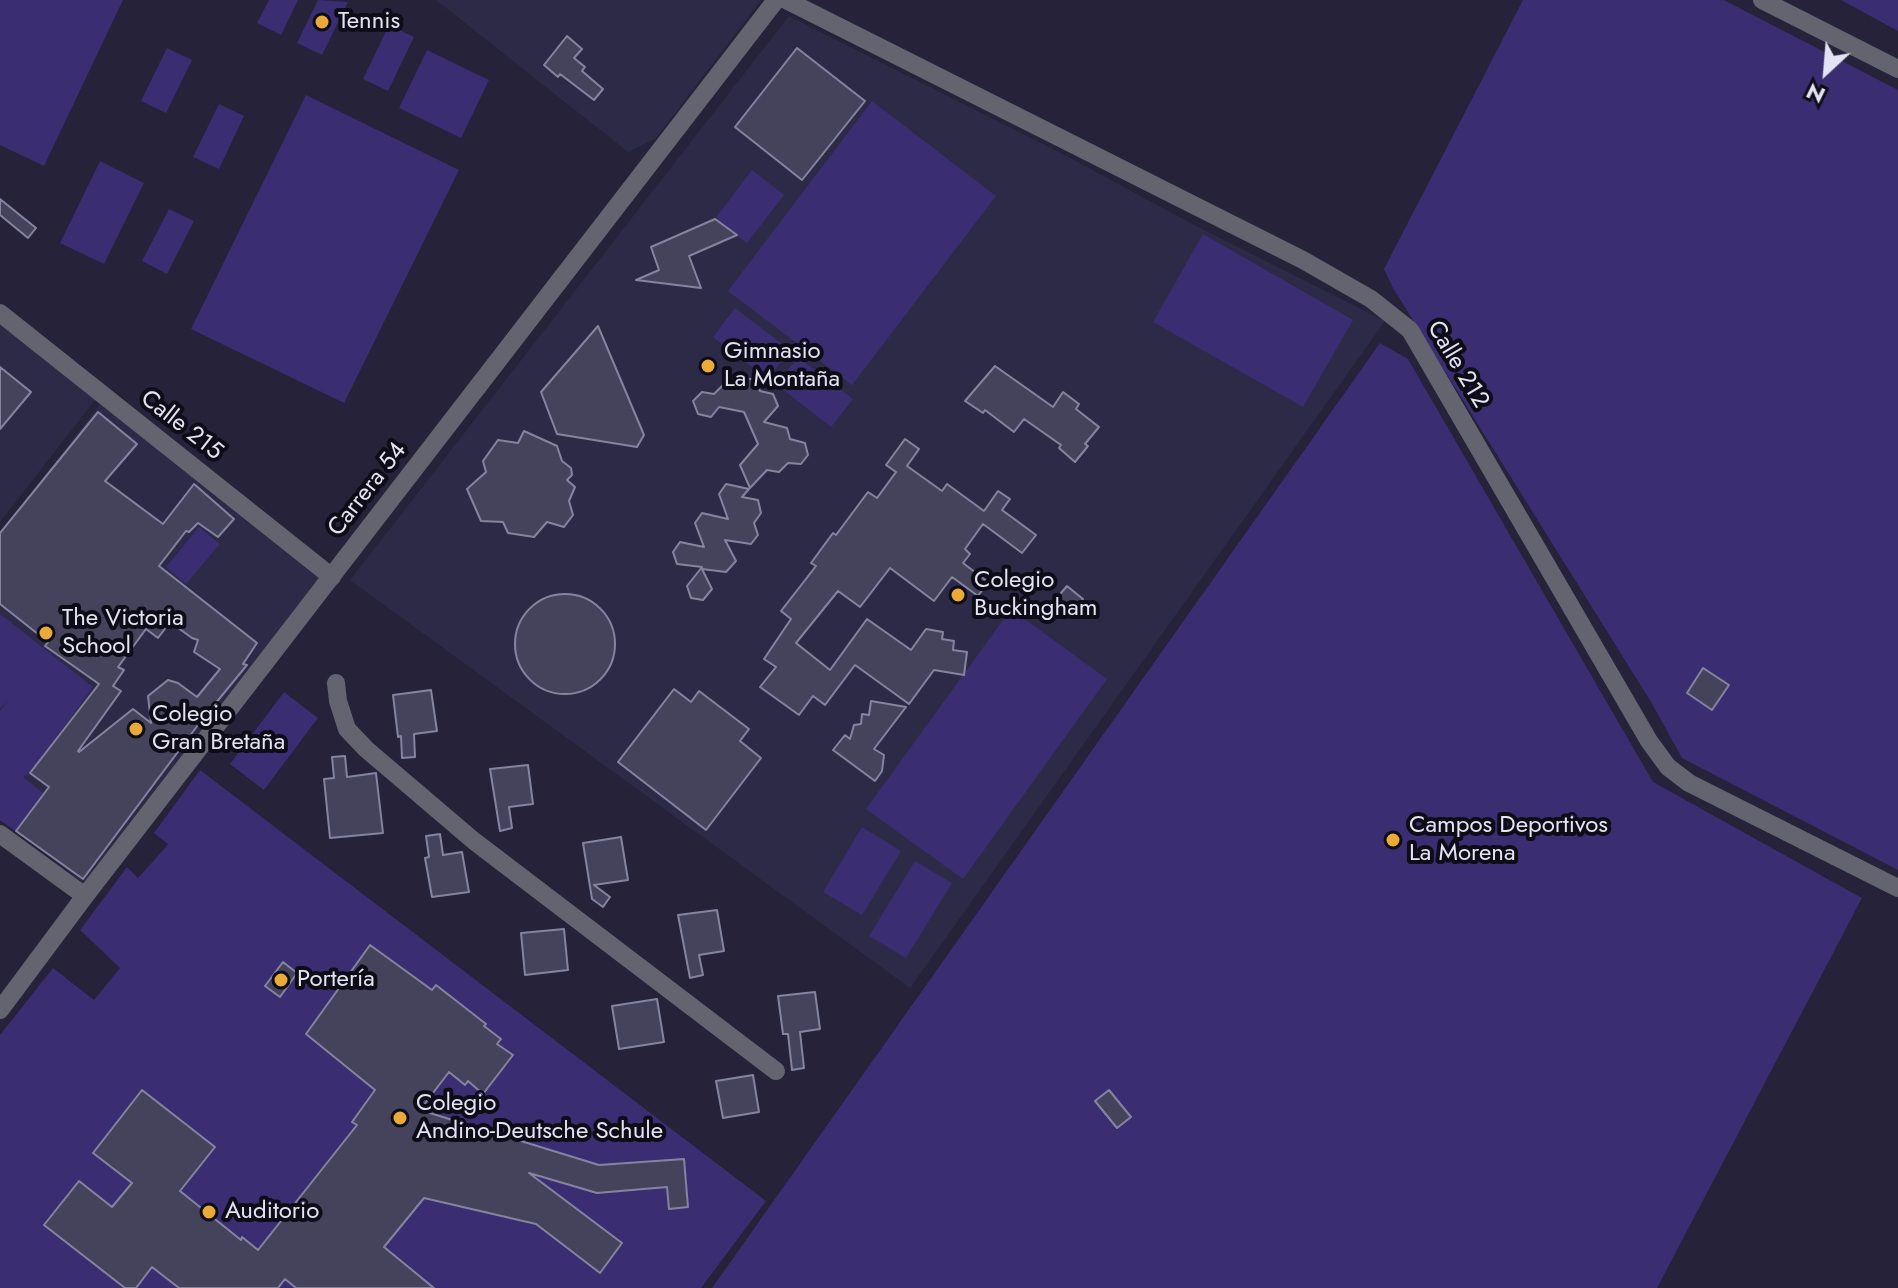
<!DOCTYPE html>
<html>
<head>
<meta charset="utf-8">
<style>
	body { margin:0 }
	#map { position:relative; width:1898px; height:1288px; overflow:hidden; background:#252239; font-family:Jost,sans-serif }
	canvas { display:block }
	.north { position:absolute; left:1786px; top:32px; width:80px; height:80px; -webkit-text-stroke:6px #0e0d17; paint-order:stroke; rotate:206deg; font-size:22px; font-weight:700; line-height:32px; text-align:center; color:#e4e3f3 }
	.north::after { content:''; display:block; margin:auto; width:28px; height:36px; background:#e4e3f3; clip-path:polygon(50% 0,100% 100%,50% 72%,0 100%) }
</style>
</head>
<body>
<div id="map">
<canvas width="1898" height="1288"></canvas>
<div class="north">N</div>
</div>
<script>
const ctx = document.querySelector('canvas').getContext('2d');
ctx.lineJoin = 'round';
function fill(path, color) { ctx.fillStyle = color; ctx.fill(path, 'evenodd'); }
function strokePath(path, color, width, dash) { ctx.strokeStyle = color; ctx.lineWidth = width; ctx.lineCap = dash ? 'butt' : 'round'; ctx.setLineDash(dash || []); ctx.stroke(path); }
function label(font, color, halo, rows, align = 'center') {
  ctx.font = font + ' Jost,sans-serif'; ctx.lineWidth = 8; ctx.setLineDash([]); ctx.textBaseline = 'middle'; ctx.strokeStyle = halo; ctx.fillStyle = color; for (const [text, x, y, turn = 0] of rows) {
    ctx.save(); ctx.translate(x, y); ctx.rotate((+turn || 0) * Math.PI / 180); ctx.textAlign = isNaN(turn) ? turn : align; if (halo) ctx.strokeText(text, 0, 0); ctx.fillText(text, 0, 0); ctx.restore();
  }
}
fill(new Path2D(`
	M436,0h325l-105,138 -28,14z
	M789,16l272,137 139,75 185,93 -475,667 -560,-408z
	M0,315l99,80 -99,127z
	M101,403l224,174 -239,308 -86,-66v-286z`), '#2d2a47');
fill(new Path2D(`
	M0,0h123l-79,166 -44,-21z
	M269,0h29l-17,35 -24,-12z
	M318,0l30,2 -26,53 -25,-12z
	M1523,0h201l174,90v780l-216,-112 -31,-56 -258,-414 -9,-19z
	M1841,0h57v31z
	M389,25l25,12 -26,54 -25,-12z
	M167,48l25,12 -26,53 -25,-12z
	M427,50l62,30 -28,58 -62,-30z
	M306,95l153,75 -115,233 -153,-74z
	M872,101l124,95 -144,189 -124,-94z
	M219,104l25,12 -25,53 -26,-12z
	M100,161l44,22 -40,81 -44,-21z
	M752,170l32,25 -37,48 -32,-24z
	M169,209l25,12 -27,53 -25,-13z
	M1203,234l150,86 -50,87 -150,-85z
	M735,308l55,42 -22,29 -55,-42z
	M1380,343l28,16 245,423 209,116 -205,390h-945z
	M798,357l55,42 -22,28 -54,-42z
	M199,527l21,17 -34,40 -20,-17z
	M1011,609l96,70 -144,200 -97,-70z
	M0,614l93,73 -63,86 -7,4 21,17 -29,37 -15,-11v-109l8,-11 -8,9z
	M284,692l34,26 -54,72 -34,-26z
	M200,770l566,431 -65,87h-701v-253l53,-67 41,32 26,-32 -40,-38 47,-63 11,11 27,-30 3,-4 -14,-11z
	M862,827l39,24 -39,64 -39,-23z
	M915,861l37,22 -46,75 -37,-22z`), '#3a2d71');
const building = new Path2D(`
	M567,36l15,13 -8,9 11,9 -3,4 21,18 -9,11 -34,-26 -2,3 -14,-12z
	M797,48l68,53 -63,79 -67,-53z
	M0,199l36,29 -8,10 -28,-23z
	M715,219l22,16 -48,21 12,32 -65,-8 23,-10 -8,-23z
	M598,326l46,109 -7,12 -80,-13 -16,-42z
	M995,366l58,41 10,-15 16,12 -3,5 23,18 -14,17 3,2 -13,16 -16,-14 2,-3 -37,-26 -10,13 -29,-22 -2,3 -18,-12z
	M0,367l31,25 -31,37z
	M742,377l13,3 5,11 13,3 5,12 -14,16 23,6 3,11 15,4 3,12 -7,9 -13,-1 -9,9 -12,-2 -17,18 -10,-23 18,-21 -14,-32 -25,-5 -8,10 -13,-3 -5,-13 9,-9 12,2 9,-9 12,2z
	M98,412l39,32 -32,37 58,43 31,-40 40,35 -16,18 -20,-14 -9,9 -3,-1 -27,35 98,77 -14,21 4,1 -46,56 -118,158 -67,-48 33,-44 -19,-14 69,-89 -54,-38 3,-4 -48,-38v-71zM170,622l22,16 6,2 -4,12 26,17 -23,28 -19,-14 -10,-3 -20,16 3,27 -18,-14 -54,43 -1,-1 43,-60 -8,-5 11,-16 -6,-3 28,-38 12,9z
	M524,431l33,15 5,15 9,7 1,7 -5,5 8,7 -6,14 4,14 -9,12 -17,-5 -13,15 -26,-4 -5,-11 -22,-1 -14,-32 19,-17 -3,-11 15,-21 20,3z
	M905,439l14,10 -12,17 35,25 5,-7 37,27 14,-20 12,8 -8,11 34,25 -14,18 -39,-29 -18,25 5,5 -7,9 25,19 -10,14 -26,-19 -18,24 -44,-33 -30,39 -22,-16 -42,52 34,27 37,-51 44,31 15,-21 17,3 -1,7 12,2 -1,9 14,2 -3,23 -30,-5 -25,34 -54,-39 -30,40 -12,-9 -14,19 -39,-28 16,-20 -12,-8 27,-40 -10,-8 35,-45 -5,-3 22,-30 3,2 32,-43 9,6 19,-26 -10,-7z
	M726,484l23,5 -7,8 16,3 3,13 -7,10 4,12 -7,9 -26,-4 11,21 -10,11 -24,-3 10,20 -9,11 -12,-2 -4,-12 15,-19 -25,-3 -4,-12 7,-10 24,5 -9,-24 7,-10 26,6 -9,-25z
	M1067,586l16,13 -12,15 -16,-14z
	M515 644a50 50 0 1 1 100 0a50 50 0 1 1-100 0Z
	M1703,668l26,17 -17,25 -25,-17z
	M674,689l17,13 8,-11 50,38 -9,12 21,17 -55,72 -88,-68z
	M431,690l6,41 -23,3 1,23 -13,1 -1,-22 -3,1 -5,-42z
	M871,701l35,6 -32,42 10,6 -2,16 -7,10 -42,-31 12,-15 5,4 4,-14 7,-1 1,-10 7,1z
	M345,756l2,21 29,-4 7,60 -53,5 -6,-59 10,-1 -2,-21z
	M528,765l5,39 -24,3 3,21 -12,3 -10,-62z
	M440,834l3,21 19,-3 7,40 -37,5 -7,-39 4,-1 -3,-21z
	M621,837l7,43 -34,5 16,12 -7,10 -11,-8 -9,-56z
	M717,910l7,41 -25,4 4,20 -13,3 -12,-63z
	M564,929l4,41 -43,5 -4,-42z
	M370,945l62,45 4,-5 50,39 -2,2 17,13 -4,5 16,11 -30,39 -15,-13 -3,4 -16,-13 -29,38 179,55 85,-6 4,48 -19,2 -2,-22 -70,6 -68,-20 93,70 -22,30 -64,-49 -112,-26 -40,49 50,41h-138l-11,-9 -7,9h-99l-27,-21 -16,21h-11l-81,-63 35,-44 33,26 20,-24 -39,-30 49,-63 73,57 -35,44 61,49 1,-3 16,13 99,-125 -5,-3 23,-32 -69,-56z
	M283,962l14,11 -17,24 -15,-11z
	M815,992l5,37 -20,3 4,36 -12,2 -4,-36h-5l-5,-38z
	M657,999l7,43 -45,7 -7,-43z
	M753,1075l6,37 -36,6 -7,-37z
	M1109,1090l22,27 -14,11 -22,-27z`);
fill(building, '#45435c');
strokePath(building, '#8584a0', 2);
strokePath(new Path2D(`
	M786,0l517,260 68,39 39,31 239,411 19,26 21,16 209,105
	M1762,0l136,69
	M0,313l332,264
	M336,683l2,18 9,28 19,20 108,92 302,230
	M0,834l85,62
	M0,1010l85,-114 691,-896`), '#646470', 18);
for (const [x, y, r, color] of [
	[322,22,8,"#eaaa38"],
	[708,366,8,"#eaaa38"],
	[958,595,8,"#eaaa38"],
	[46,633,8,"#eaaa38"],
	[136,729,8,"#eaaa38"],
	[1393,840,8,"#eaaa38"],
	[281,980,8,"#eaaa38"],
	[400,1118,8,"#eaaa38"],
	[209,1212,8,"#eaaa38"]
]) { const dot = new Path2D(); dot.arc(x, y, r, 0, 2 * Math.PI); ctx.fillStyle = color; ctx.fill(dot); strokePath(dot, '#0e0d17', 3); }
label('24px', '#e4e3f3', '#0e0d17', [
	["Tennis",338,22],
	["Gimnasio",724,352],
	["La Montaña",724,380],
	["Colegio",974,581],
	["Buckingham",974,609],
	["The Victoria",62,619],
	["School",62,647],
	["Colegio",152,715],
	["Gran Bretaña",152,743],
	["Campos Deportivos",1409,826],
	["La Morena",1409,854],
	["Portería",297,980],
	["Colegio",416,1104],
	["Andino-Deutsche Schule",416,1132],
	["Auditorio",225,1212]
], 'left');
label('24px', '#e4e3f3', '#0e0d17', [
	["Calle 212",1457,365,59],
	["Calle 215",181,426,38],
	["Carrera 54",368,490,-52]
]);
</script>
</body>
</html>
